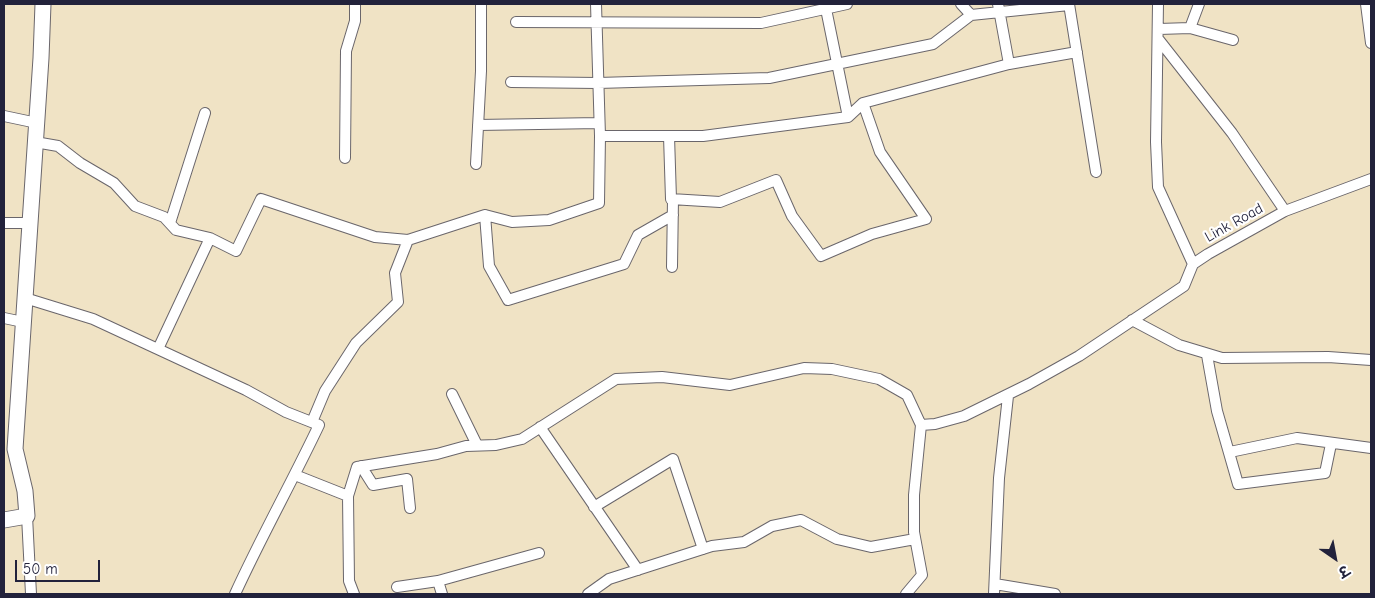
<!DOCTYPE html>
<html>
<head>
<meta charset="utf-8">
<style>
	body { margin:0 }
	#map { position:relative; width:1375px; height:598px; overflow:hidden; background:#f0e3c5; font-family:"Comic Neue","Playpen Sans Deva",sans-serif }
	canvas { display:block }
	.frame { position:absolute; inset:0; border:5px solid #22223b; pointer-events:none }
	.north { position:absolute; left:1310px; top:533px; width:50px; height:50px; -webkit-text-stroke:4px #fff; paint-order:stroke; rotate:147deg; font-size:14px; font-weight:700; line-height:20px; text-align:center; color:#22223b }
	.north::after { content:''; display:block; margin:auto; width:18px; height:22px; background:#22223b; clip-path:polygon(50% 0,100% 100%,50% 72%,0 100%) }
	.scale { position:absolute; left:15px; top:560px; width:85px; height:22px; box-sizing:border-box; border:2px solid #22223b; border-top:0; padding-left:6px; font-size:15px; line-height:18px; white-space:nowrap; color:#22223b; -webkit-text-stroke:4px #fff; paint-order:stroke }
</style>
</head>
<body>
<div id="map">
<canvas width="1375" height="598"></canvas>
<div class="frame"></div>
<div class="north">उ</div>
<div class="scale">50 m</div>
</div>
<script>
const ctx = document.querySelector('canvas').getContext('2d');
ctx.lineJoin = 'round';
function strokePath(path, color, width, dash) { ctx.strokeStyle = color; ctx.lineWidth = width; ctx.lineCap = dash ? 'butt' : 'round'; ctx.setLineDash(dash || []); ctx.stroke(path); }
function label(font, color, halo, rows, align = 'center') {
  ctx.font = font + ' "Comic Neue",sans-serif'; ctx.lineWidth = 4.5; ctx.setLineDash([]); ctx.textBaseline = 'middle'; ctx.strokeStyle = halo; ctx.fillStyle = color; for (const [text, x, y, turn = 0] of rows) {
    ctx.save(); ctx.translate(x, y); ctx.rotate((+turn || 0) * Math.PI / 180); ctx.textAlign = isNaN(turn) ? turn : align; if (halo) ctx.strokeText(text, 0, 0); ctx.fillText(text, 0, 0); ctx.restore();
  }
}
const street = new Path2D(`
	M596,4l4,132h103l145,-19 15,-14 146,-39 -11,-60
	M825,4l23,113
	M961,4l10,11
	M1069,4l27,168
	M1158,4l-2,138 2,45 35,77
	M1366,4l5,39
	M516,22l245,1 86,-19
	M1190,28l9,-24
	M1159,29l31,-1 43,12
	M1159,40l73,93 53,78
	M1009,64l68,-12
	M511,82l87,1 171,-5 164,-34 38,-29 98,-10
	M4,116l33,7
	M478,125l121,-2
	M669,136l2,63 49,3 56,-22 16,36 29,40 51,-22 54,-15 -46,-67 -17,-49
	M35,142l23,4 22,17 34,20 21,23 29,11 12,13 34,8
	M345,158l1,-107 9,-30v-17
	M476,164l5,-93v-67
	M485,215l4,51 19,34 116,-36 14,-29 35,-20
	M4,223h26
	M170,223l35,-110
	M672,267l1,-68
	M25,298l68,21 153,71 40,22 33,13c-27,57 -58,112 -84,169
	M4,318l19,4
	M1132,320l47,25 43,13 106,-1 43,3
	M158,349l52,-111 26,13 25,-52 114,38 33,3
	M1207,355l10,56 21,73 87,-11 6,-29
	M452,394l25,51
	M312,422l13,-31 31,-48 42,-41 -3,-29 13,-33 77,-25 27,7 37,-2 50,-17 1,-67
	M921,425l14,-1 29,-8 65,-32 50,-28 105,-70 9,-22 15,-10 77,-43 86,-32
	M540,427l98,143
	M1230,452l67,-14 74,10
	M361,466l12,19 34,-6 3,29
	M295,475l53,21 9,-29 80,-13 29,-8 30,-1 26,-6 94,-60 46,-2 68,8 74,-17 28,1 47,10 28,16 14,30 -7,70v37l8,43 -16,19
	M348,496l1,85 5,13
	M594,507l79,-48 30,90
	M27,516l4,78
	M438,581l4,13
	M995,584l60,10
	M397,587l41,-6 101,-28
	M588,594l21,-15 103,-33 32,-4 28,-16 29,-6 36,19 34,8 44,-8
	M994,594l5,-116 9,-82`);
const secondary = new Path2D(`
	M4,520l23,-4 -2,-25 -10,-42 26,-391 2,-54`);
strokePath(street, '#6a666b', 12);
strokePath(secondary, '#6a666b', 17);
strokePath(street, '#fff', 10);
strokePath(secondary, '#fff', 15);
label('15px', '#22223b', '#fff', [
	["Link Road",1234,223,-29]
]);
</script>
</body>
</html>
